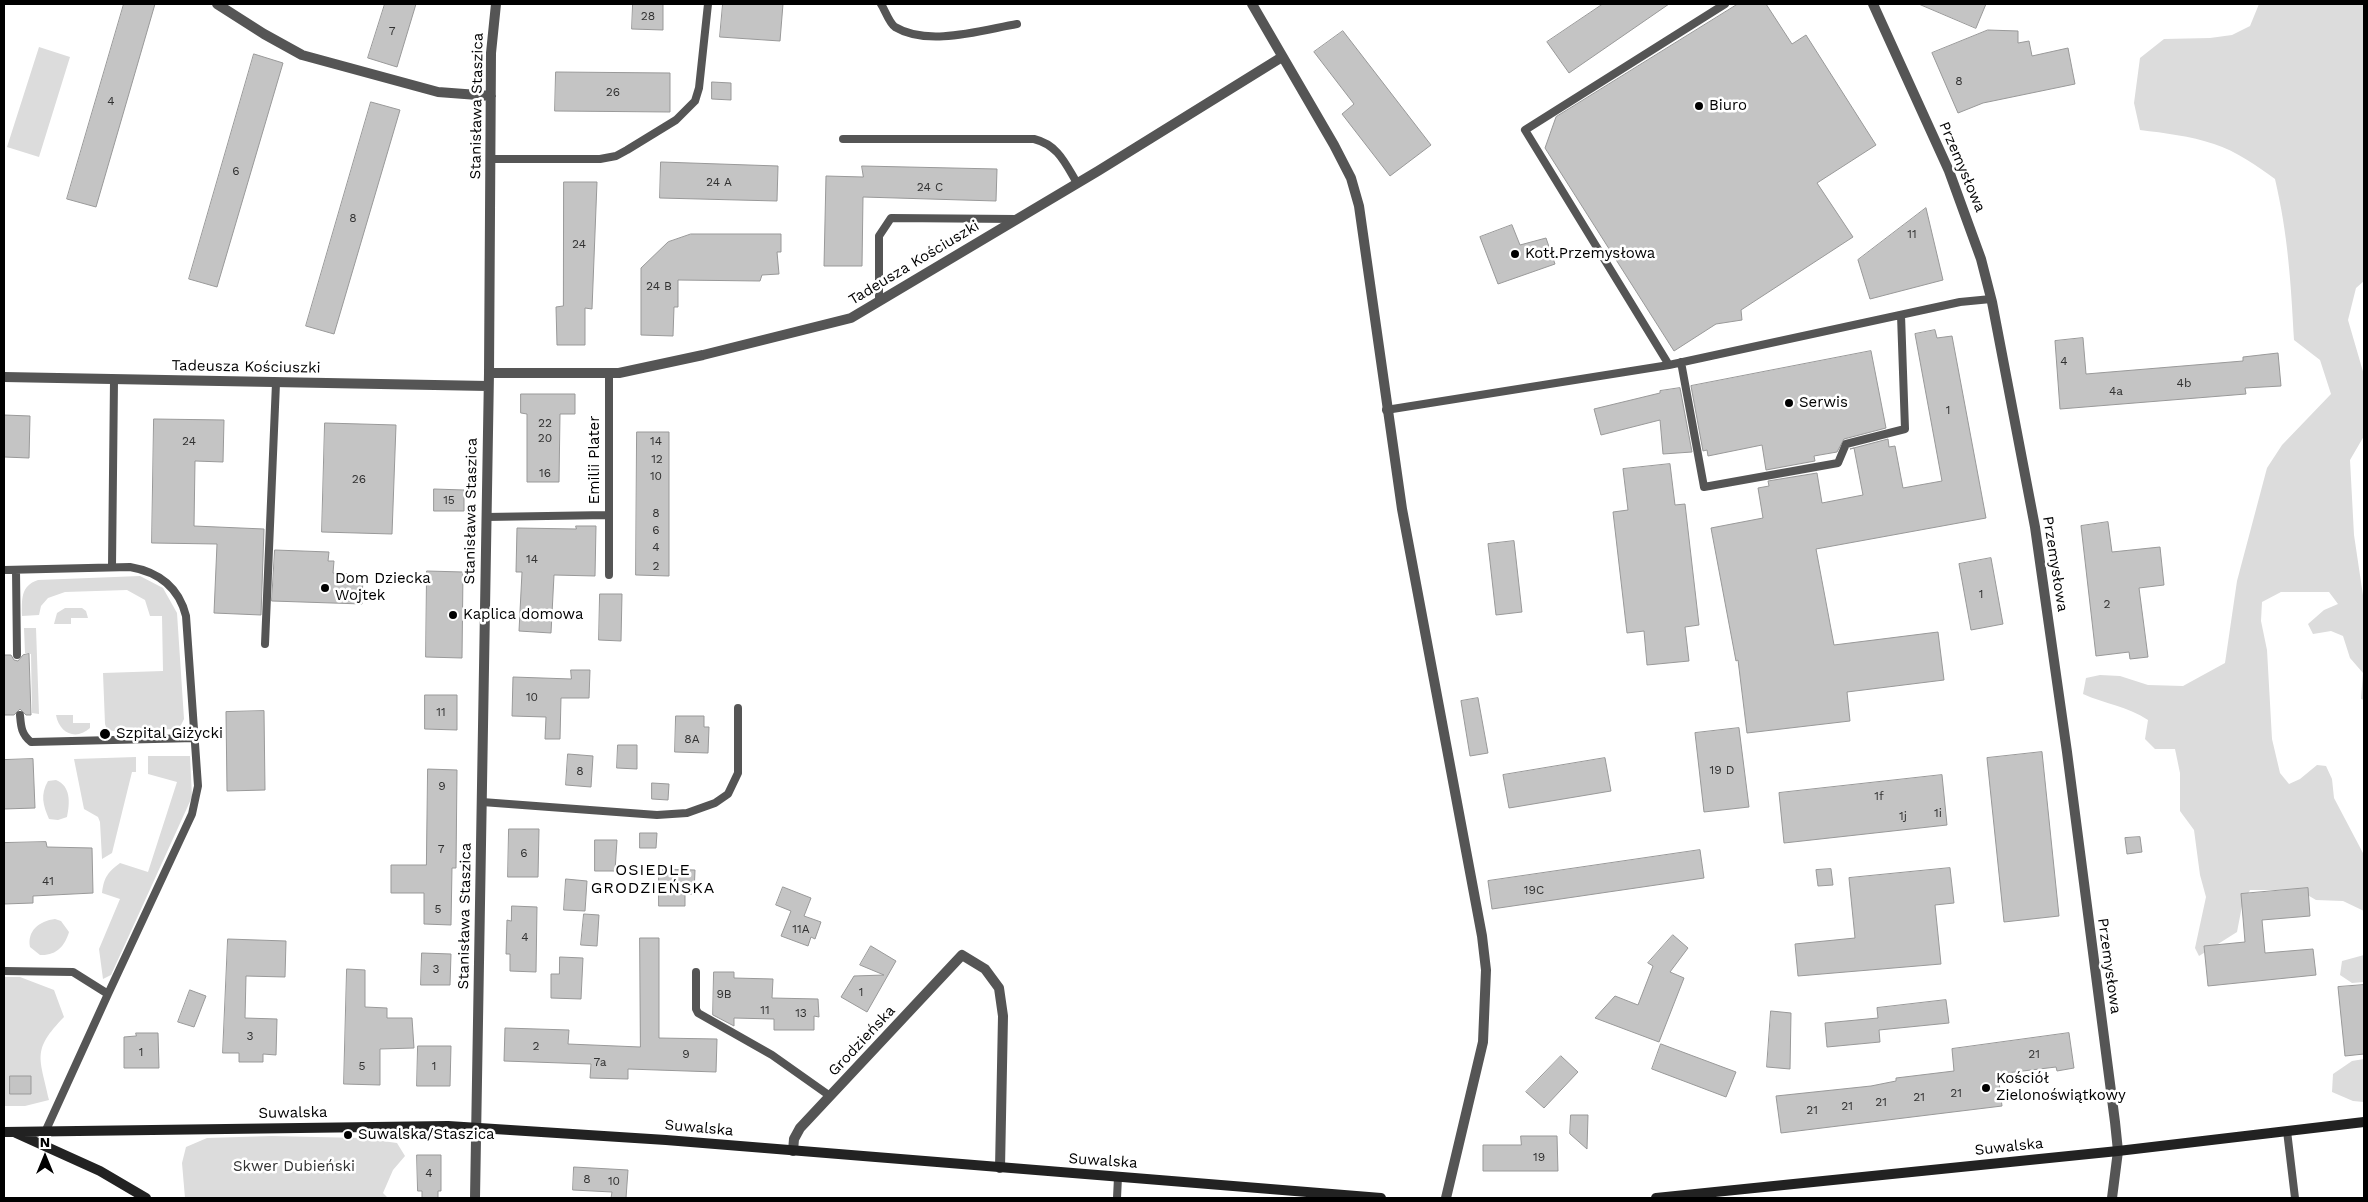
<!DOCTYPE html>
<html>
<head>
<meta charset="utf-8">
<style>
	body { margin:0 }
	#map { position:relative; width:2368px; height:1202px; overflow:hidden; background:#fff; font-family:"Work Sans",sans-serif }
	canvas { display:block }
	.frame { position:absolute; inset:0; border:5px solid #000; pointer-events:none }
	.north { position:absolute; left:20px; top:1132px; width:50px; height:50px; -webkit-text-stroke:4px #fff; paint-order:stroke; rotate:0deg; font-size:14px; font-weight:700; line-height:20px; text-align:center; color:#000 }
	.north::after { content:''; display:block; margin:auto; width:18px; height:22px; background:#000; clip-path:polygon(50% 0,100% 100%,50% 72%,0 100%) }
</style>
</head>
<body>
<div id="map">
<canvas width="2368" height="1202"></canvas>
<div class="frame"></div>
<div class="north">N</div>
</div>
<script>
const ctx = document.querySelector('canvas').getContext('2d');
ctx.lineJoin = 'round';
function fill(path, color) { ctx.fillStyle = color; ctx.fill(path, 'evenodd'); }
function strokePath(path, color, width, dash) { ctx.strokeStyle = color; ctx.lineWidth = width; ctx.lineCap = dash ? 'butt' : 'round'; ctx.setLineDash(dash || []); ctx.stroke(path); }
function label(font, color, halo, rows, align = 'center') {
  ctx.font = font + ' "Work Sans",sans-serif'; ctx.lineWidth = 5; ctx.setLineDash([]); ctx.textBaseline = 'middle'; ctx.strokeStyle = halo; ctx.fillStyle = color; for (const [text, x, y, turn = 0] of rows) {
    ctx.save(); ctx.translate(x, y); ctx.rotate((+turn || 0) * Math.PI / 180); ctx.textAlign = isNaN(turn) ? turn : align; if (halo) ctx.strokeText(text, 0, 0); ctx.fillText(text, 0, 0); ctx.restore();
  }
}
fill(new Path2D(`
	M2259,4h105v277l-8,7 -8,32 16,55v61l-14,24 4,75 10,67v98l-3,-1 2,-26 -13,-15 -7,-22 -12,-5 -18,3 -5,-10 16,-14 14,-6 -9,-12h-48l-19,10 -1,19 6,29 5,89 8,34 9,11 11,-5 17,-14 9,1 6,13 2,19 30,57v56l-21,-10 -27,-1 -17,-10h-49l-8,16 -5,26 -38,24 -4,-8 11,-51 -6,-22 -6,-45 -14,-19v-38l-5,-24h-20l-10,-10 3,-19c-21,-14 -43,-16 -65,-26l3,-16 14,-3 20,1 28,9 35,1 42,-23 12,-82 30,-113 15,-23 49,-51 -11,-34 -26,-20c-3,-57 -6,-105 -19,-161 -18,-13 -39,-28 -61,-35 -24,-8 -49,-11 -74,-14l-6,-27 6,-45 24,-19 46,-1 22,-3 18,-9z
	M39,47l31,10 -31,100 -32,-10z
	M140,576l23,12 14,25 7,106 -3,6 -5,4 -62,2 -7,-1 -2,-6 -2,-51 60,-2 -1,-55h-12l-5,-16 -18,-10 -62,2 -17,6 -7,8 -2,9 -17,1c0,-16 -2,-30 16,-36z
	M65,608h17l4,3 2,7h-17v6h-17l3,-11z
	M24,628h12l3,86 -7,-1 -1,-59 -6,-1z
	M56,715h17v8h17v5c-14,13 -31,5 -34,-13z
	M148,756h42l2,41 -81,178 -8,4 -4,-30 21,-50 -18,-6c2,-16 6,-21 18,-30l28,9 29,-90 -29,-8z
	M136,757v15h-4l-20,81 -10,6 -2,-37 -2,-5 -14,-8 -10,-50z
	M56,780c15,6 14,23 11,37l-9,3 -9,-1c-6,-14 -9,-24 -1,-38z
	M55,919l6,2 8,11c-4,14 -13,24 -29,23l-10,-8c-3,-16 9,-26 25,-28z
	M2364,955v27l-12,1 -12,-8 2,-14z
	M4,977h16l34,13 10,27c-33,34 -24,40 -15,83l-24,6h-21z
	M2364,1059v43l-11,-1 -21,-9 1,-18 19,-13z
	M272,1136l89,2 36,5 8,13 -12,14 -10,23 5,5h-203l-3,-35 4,-16 21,-9z`), '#dcdcdc');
const building = new Path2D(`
	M124,4h31l-59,203 -29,-8z
	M385,4h31l-19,63 -29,-9z
	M633,4h30v26l-31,-1z
	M723,4h60l-3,37 -60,-4z
	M1603,4h66l-100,69 -22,-31z
	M1738,4h28l26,40 14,-9 70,110 -59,38 36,54 -112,73 1,10 -26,4 -42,27 -129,-203 11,-31z
	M1919,4h67l-10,24z
	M1988,30l30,1v12l11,-2 3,15 36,-8 7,36 -92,19 -25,10 -26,-60z
	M1343,31l88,114 -41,31 -48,-62 12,-10 -40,-52z
	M254,54l29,9 -66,224 -28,-8z
	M556,72l114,1v39l-115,-1z
	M712,82l19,1v17l-19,-1z
	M371,102l29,8 -66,224 -28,-8z
	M661,162l117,4 -1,35 -117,-3z
	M862,166l135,3 -1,32 -133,-4 -1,69h-38l2,-90 37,1z
	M564,182h33l-5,127 -7,-1v37h-28l-1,-38 7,-1z
	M1926,208l17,72 -73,19 -12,-39z
	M1512,225l8,20 26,-7 9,26 -57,20 -18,-47z
	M691,234h90v18h-4l2,22 -17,1 -2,6 -82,-1v27h-4l-1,29 -32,-1v-67l27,-26z
	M1935,330l2,8 15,-2 34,182 -170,31 18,96 104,-13 6,48 -97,12 3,29 -103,12 -9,-73 -2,1 -25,-133 52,-10 -5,-30 11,-2 -1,-5 49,-8 5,30 41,-8 -9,-47 -4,1 38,-10 1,8 6,-1 8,42 39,-7 -27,-147z
	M2083,338l3,36 157,-13v-4l35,-4 3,33 -36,2 1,6 -186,15 -5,-68z
	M1871,351l15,77 -42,11 -7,13 -23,4 1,5 -49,9 -4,-25 -54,11 -1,-6 -4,1 -12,-65z
	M1680,388l12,64 -29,2 -3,-34 -59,15 -7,-26 66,-16v-2z
	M521,394h54v20h-15l-1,68h-32v-68l-6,-1z
	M4,415l26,1 -1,42 -25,-1z
	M154,419l70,1 -1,42 -28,-1 -1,65 70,3 -3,86 -47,-2 3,-69 -65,-1z
	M325,423l71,2 -4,109 -70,-2z
	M637,432h32v144l-33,-1z
	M1670,464l5,41 10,-1 14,121 -14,2 4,34 -42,4 -3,-34 -17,2 -14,-121 15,-2 -5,-41z
	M434,489l30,1v21h-30z
	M2108,522l4,30 48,-5 4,38 -25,3 9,69 -18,2 -1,-7 -33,4 -15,-130z
	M576,526h20l-1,50 -41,-1 -3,58 -32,-2 3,-59h-6l1,-44 59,1z
	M1514,541l8,71 -26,3 -8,-71z
	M275,550l54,2 -1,9h6l-1,12 30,2 -1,29 -90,-3z
	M1991,558l12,66 -32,6 -12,-66z
	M427,571l36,1 -1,86 -36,-1z
	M600,594h22l-1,47 -22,-1z
	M29,654l2,61h-5l-6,-6 -6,6h-10v-60h7l3,5 4,1 5,-6z
	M571,670h19l-1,28h-28l-1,41h-15l1,-22 -34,-1 1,-39 58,2z
	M425,695h32v35l-32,-1z
	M1478,698l10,55 -18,3 -9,-55z
	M264,711l1,79 -38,1 -1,-79z
	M676,716h28v11h5l-1,26 -33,-1z
	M1739,728l10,79 -45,5 -9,-79z
	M618,745h19v24l-20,-1z
	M2042,752l17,164 -55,6 -17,-164z
	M568,754l25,2 -2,31 -25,-2z
	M1605,758l6,33 -102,17 -6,-33z
	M33,759l2,49 -31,1v-49z
	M428,769l29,1 -1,98h-4l-1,57 -27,-1v-31h-33v-28h35z
	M1942,775l5,50 -163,18 -5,-50z
	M652,783l17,1 -1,16 -16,-1z
	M509,829h30l-1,48h-30z
	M640,833h17l-1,15h-16z
	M2140,837l2,15 -15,2 -2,-16z
	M595,840h22l-2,31h-20z
	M46,842l1,5 45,1 1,45 -60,3v7l-29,1v-61z
	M1700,850l4,28 -212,31 -4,-28z
	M1950,868l4,35 -19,2 6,59 -143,12 -3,-32 60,-6 -6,-60z
	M659,869l36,1 -1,24h-9v12h-26z
	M1831,869l2,16 -15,1 -2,-16z
	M566,879l21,2 -2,30 -21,-1z
	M783,887l28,11 -7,18 17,6 -6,17 -4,-2 -3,9 -27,-10 10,-25 -15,-6z
	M2308,888l2,28 -48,4 3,33 48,-4 3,26 -108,11 -4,-40 41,-4 -4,-48z
	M512,906l25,1 -1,65 -26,-1v-17h-4l1,-34 4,1z
	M584,914l15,1 -2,31 -16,-1z
	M1673,935l15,13 -18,24 14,6 -25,64 -64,-24 20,-22 23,9 15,-39 -5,-3z
	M640,938h19v100l58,1 -1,33 -88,-3v10l-38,-1 1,-14 -87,-3 1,-33 64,2 -1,14 72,3z
	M228,939l58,2 -1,36 -39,-1 -1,42 32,1 -1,36 -13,-1v8h-24v-9h-16z
	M871,946l25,15 -29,51 -26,-15 13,-21 30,-1 -24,-10z
	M422,953l29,1 -1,31h-29z
	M560,957l23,1 -2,41 -30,-1v-24h8z
	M347,969l18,1v37l22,1v10h25l2,30 -34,1v36l-36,-1z
	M714,972h20v6l39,1 -1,19 46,1 1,18 -5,-1v14h-40v-11l-40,-1v8l-21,-11z
	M2364,985v69l-19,2 -7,-69z
	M190,990l16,6 -12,31 -16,-5z
	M1946,1000l3,23 -70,7 1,12 -53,5 -2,-24 53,-5 -1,-10z
	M1771,1011l20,2 -1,56 -23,-2z
	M136,1033h22l1,35h-35v-31l12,-1z
	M2069,1033l5,35 -17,3 -1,-4 -58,7 4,32 -221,27 -5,-37 95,-10 25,-5v-3l58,-7 -2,-22z
	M1661,1044l75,28 -10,25 -74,-28z
	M418,1046h33l-1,40h-33z
	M1561,1056l17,16 -34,36 -18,-16z
	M10,1076h21v18h-21z
	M1571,1115h17l-1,34 -17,-15z
	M1521,1136h36l1,35h-75v-26h38z
	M417,1155h24v36h-3v7h-16v-7h-4z
	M574,1167l54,3 -2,28h-15l1,-6 -39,-2z`);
fill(building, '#c4c4c4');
strokePath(building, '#999', 1);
strokePath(new Path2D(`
	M881,4c4,6 8,19 14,23 33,20 87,3 122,-3
	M1725,4l-200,126 144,235 291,-63 31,-3
	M843,139h191c24,6 31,24 43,44
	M491,159h109l16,-3 11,-6 49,-30 19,-19 4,-13 9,-84
	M879,301v-65l12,-18 125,1
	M1681,362l23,125 134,-24 8,-19 59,-15 -4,-114
	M609,373v202
	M1386,410l283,-45
	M486,517l122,-2
	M112,566l2,-186
	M4,570l126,-3c29,5 49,21 56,49l12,170 -6,28 -84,180 -35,-22 -69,-1
	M16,570l1,85
	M265,644l11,-261
	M20,715c1,11 1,19 11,27l164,-4
	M482,802l175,13 30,-2 28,-10 13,-9 10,-21v-65
	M696,972v37l2,4 74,42 58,41
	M46,1130l62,-136
	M2287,1131l8,67
	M1117,1198l1,-21`), '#555', 8);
strokePath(new Path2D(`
	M217,4l47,30 38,21 136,37 53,4
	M1252,4l82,141 17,33 8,28 43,303 80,427 4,34 -3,72 -37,156
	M1873,4l76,167 32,88 11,43 43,225 32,225 48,370 3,29 -6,47
	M489,373h130l84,-18 148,-37 247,-147 184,-114
	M4,377l484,9
	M793,1151l1,-12 6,-11 162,-173 23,14 14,19 4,28 -3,152
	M475,1198l14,-825 2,-320 5,-49`), '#555', 10);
strokePath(new Path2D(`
	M4,1132l444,-6 218,14 715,58
	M16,1133l84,38 46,27
	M1656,1198l462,-47 246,-29`), '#222', 10);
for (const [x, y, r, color] of [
	[1699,106,5,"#000"],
	[1515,254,5,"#000"],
	[1789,403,5,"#000"],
	[325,588,5,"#000"],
	[453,615,5,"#000"],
	[105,734,6,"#000"],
	[1986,1088,5,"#000"],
	[348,1135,5,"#000"]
]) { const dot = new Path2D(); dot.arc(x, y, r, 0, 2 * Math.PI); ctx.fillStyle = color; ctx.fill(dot); strokePath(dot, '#fff', 2); }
label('12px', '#313131', null, [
	["28",648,16],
	["7",392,31],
	["8",1959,81],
	["26",613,92],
	["4",111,101],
	["6",236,171],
	["24 A",719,182],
	["24 C",930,187],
	["8",353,218],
	["11",1912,234],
	["24",579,244],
	["24 B",659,286],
	["4",2064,361],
	["4b",2184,383],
	["4a",2116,391],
	["1",1948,410],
	["22",545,423],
	["20",545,438],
	["24",189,441],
	["14",656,441],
	["12",657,459],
	["16",545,473],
	["10",656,476],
	["26",359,479],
	["15",449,500],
	["8",656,513],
	["6",656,530],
	["4",656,547],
	["14",532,559],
	["2",656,566],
	["1",1981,594],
	["2",2107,604],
	["10",532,697],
	["11",441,712],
	["8A",692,739],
	["19 D",1722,770],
	["8",580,771],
	["9",442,786],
	["1f",1879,796],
	["1i",1938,813],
	["1j",1903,816],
	["7",441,849],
	["6",524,853],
	["41",48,881],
	["19C",1534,890],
	["5",438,909],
	["11A",801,929],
	["4",525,937],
	["3",436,969],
	["1",861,992],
	["9B",724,994],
	["11",765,1010],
	["13",801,1013],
	["3",250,1036],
	["2",536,1046],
	["1",141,1052],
	["9",686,1054],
	["21",2034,1054],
	["7a",600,1062],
	["5",362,1066],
	["1",434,1066],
	["21",1956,1093],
	["21",1919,1097],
	["21",1881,1102],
	["21",1847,1106],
	["21",1812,1110],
	["19",1539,1157],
	["4",429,1173],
	["8",587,1179],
	["10",614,1181]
]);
label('15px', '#000', '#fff', [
	["Stanisława Staszica",477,106,-89],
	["Przemysłowa",1962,167,67],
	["Tadeusza Kościuszki",914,263,-31],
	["Tadeusza Kościuszki",246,367,1],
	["Emilii Plater",595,460,-90],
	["Stanisława Staszica",471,511,-89],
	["Przemysłowa",2055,564,81],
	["Stanisława Staszica",465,916,-89],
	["Przemysłowa",2109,966,82],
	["Grodzieńska",862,1041,-47],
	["Suwalska",293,1113,-1],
	["Suwalska",699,1128,5],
	["Suwalska",2009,1147,-6],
	["Suwalska",1103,1161,4]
]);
label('15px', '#000', '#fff', [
	["Biuro",1709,106],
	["Kotł.Przemysłowa",1525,254],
	["Serwis",1799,403],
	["Dom Dziecka",335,579],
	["Wojtek",335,596],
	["Kaplica domowa",463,615],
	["Szpital Giżycki",116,734],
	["Kościół",1996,1079],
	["Zielonoświątkowy",1996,1096],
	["Suwalska/Staszica",358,1135]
], 'left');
label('15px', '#333', '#fff', [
	["Skwer Dubieński",294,1167]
]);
ctx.letterSpacing = '1px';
label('16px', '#000', '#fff', [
	["OSIEDLE",653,870],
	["GRODZIEŃSKA",653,888]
]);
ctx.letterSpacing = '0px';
</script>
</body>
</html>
